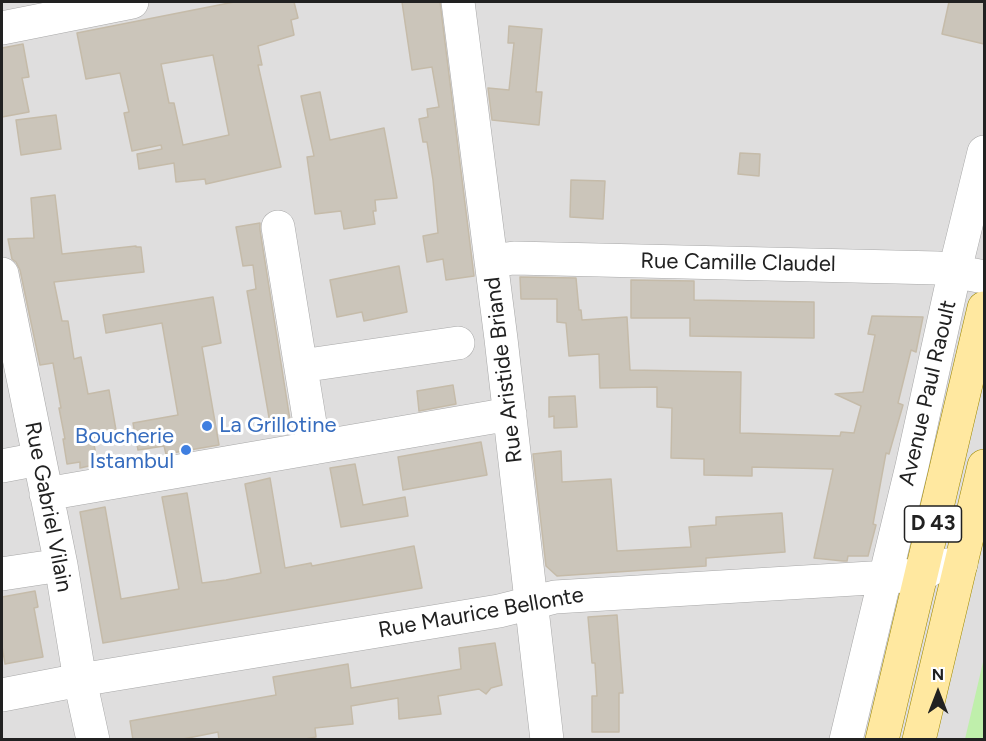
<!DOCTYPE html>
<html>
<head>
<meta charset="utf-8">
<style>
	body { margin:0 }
	#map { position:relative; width:986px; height:741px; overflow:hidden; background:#f2f1e8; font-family:Figtree,sans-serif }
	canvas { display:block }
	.frame { position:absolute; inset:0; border:3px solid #212121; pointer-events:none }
	.north { position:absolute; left:908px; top:663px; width:60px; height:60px; -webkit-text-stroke:4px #fff; paint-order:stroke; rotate:0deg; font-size:16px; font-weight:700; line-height:24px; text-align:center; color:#212121 }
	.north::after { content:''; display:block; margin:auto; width:21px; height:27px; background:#212121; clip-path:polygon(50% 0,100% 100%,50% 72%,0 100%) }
</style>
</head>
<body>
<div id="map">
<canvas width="986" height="741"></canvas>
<div class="frame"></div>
<div class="north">N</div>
</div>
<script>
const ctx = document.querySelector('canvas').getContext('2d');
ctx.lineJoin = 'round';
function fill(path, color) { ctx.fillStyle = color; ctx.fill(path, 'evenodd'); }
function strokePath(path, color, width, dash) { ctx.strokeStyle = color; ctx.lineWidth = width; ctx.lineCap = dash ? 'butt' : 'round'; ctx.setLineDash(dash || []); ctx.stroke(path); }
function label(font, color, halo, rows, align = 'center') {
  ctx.font = font + ' Figtree,sans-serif'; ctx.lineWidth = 6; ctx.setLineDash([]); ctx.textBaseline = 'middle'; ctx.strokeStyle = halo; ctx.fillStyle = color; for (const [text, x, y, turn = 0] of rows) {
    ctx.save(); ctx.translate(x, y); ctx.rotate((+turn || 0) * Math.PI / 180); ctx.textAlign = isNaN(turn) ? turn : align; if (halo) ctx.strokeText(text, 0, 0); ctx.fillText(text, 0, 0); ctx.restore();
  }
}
fill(new Path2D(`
	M2,2h982v737h-982z`), '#dfdede');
fill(new Path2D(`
	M984,658v81h-19z`), '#bfefab');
const building = new Path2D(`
	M234,2h60l4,16 -7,2 3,15 -36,11 4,19h-4l23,102 -75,17 -1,-5 -29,3 -2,-19 -35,6 -2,-15 25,-5 -1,-4 -29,6 -8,-38 5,-1 -9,-39 -34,6 -9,-46zM213,55l16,80 -46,10 -9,-42h-5l-8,-39z
	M402,2h38l34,274 -28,4 -3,-21 -16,3 -4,-26 15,-3 -5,-53 -6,-38h-4l-4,-23 9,-2 -1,-8 12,-2 -7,-40 -20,3z
	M949,2h35v42l-42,-10z
	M509,26l33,3 -6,63h6l-3,33 -47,-5 -4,-32 21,2 5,-47h-6z
	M23,44l6,33 -7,1 7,34 -27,5v-69z
	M320,92l10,48 54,-12 13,70 -22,2 1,11h-3l2,13 -31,5 -3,-18 -26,3 -8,-57 7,-1 -13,-60z
	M56,115l5,34 -40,6 -5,-35z
	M740,153l20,1 -1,22 -21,-2z
	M571,180l34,1 -2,38 -33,-2z
	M55,195l7,59 74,-8v1h5l3,25 -90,10 8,39h6l6,38 7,-2 7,37 21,-4 8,46 -24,4 5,24 -18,4v-6l-13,2 -4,-25h2l-6,-31h2l-8,-45 -13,2 -20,-95 -4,-8 -4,-3 -4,-20 26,-1 -3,-40z
	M260,223v7l30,190 -20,3 -23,-132 9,-2 -3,-24 -10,1 -7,-39z
	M399,266l8,46 -43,9 -2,-9 -25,5 -7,-37z
	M520,277l56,1 3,32h2l1,10 45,-3 3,53 111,2 -1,61 100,3 1,-4 13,1 7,-27 -26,-12 28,-2 12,-57 -7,-1 4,-18 51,1 -7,35 -5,-2 -13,53 5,2 -14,49 -3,-1 -13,71 3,1 -8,31h-20l-1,5h-4l-29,-3 19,-89 -81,-2v9l-48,-1v-16l-33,-1 1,-50 -15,-1v-20l-57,1 -1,-34 -30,2 -3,-33 -9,-1v-23h-36z
	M631,280l63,1v19l120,2v36l-124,-2v-18h-59z
	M213,297l8,46 -19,4 17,98 -53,9 -2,-8 -26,4 -5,-27 45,-8 -16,-92 -56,10 -3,-18z
	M453,385l3,19 -37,7 -2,-20z
	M575,396l2,31 -23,1v-12l-5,1v-20z
	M481,442l6,33 -84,15 -5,-33z
	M561,451l1,31 49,-3 6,72 74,-4 -2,-20 27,-2v-8l66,-4 3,39 -79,6v8l-149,10 -11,-10 -13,-112z
	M355,464l8,41 42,-8 3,19 -67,11 -11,-59z
	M270,478l15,90 26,-5 1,3 102,-20 8,42 -319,55 -23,-131 25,-5 16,92 58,-10 -17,-92 25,-4 15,90 24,-3 35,-7 -16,-89z
	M35,591l3,16 -4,1 9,49 -38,7 -3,-18v-49z
	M617,615l6,78h-4v39h-27v-36h5l-2,-33h-3l-4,-46z
	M495,643l7,42 -11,3 -5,6 -7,-5 -41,7 3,18 -42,5 -1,-21 -47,8 2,18 -38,4 1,9 -16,3h-81l-1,-8 -40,8h-45l-3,-19 146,-26 -3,-18 75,-13 3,24 110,-19 -2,-21z`);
fill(building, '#cbc5ba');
strokePath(building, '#c5bba9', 1.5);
const minor = new Path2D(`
	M458,2l43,337 46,401
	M2,28l130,-26
	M278,227l36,221
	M491,261l23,-3 424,10 46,9
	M2,274l59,291 19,115 13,60
	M301,366l157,-23
	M2,466l37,-7
	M46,494l464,-80
	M2,574l59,-9
	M2,695l78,-15 419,-69 56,-14 366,-22 15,-9 25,-2
	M846,740l66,-274 43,-196 29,-118`);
const major = new Path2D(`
	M882,740l102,-432
	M919,740l65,-274`);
strokePath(minor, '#a8a8a8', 34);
strokePath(major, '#9f8900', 34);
strokePath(minor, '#fff', 33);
strokePath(major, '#ffe8a0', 33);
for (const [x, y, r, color] of [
	[207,426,6,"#3f7fe0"],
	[186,450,6,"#3f7fe0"]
]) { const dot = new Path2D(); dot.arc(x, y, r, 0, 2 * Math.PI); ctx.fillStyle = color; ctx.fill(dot); strokePath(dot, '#fff', 2); }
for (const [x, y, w] of [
	[933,524,57]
]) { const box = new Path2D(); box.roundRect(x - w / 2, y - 18, w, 36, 4.5); ctx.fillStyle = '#fff'; ctx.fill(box); strokePath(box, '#212121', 1.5); }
label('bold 21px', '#212121', null, [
	["D 43",933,524]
]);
label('22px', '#212121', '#fff', [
	["Rue Camille Claudel",738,263,1],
	["Rue Aristide Briand",504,370,-97],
	["Avenue Paul Raoult",928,393,-77],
	["Rue Gabriel Vilain",48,507,79],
	["Rue Maurice Bellonte",481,613,-10]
]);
label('22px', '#366cbe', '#fff', [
	["La Grillotine",219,426],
	["Boucherie",174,437,"right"],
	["Istambul",174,462,"right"]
], 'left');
</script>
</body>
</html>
